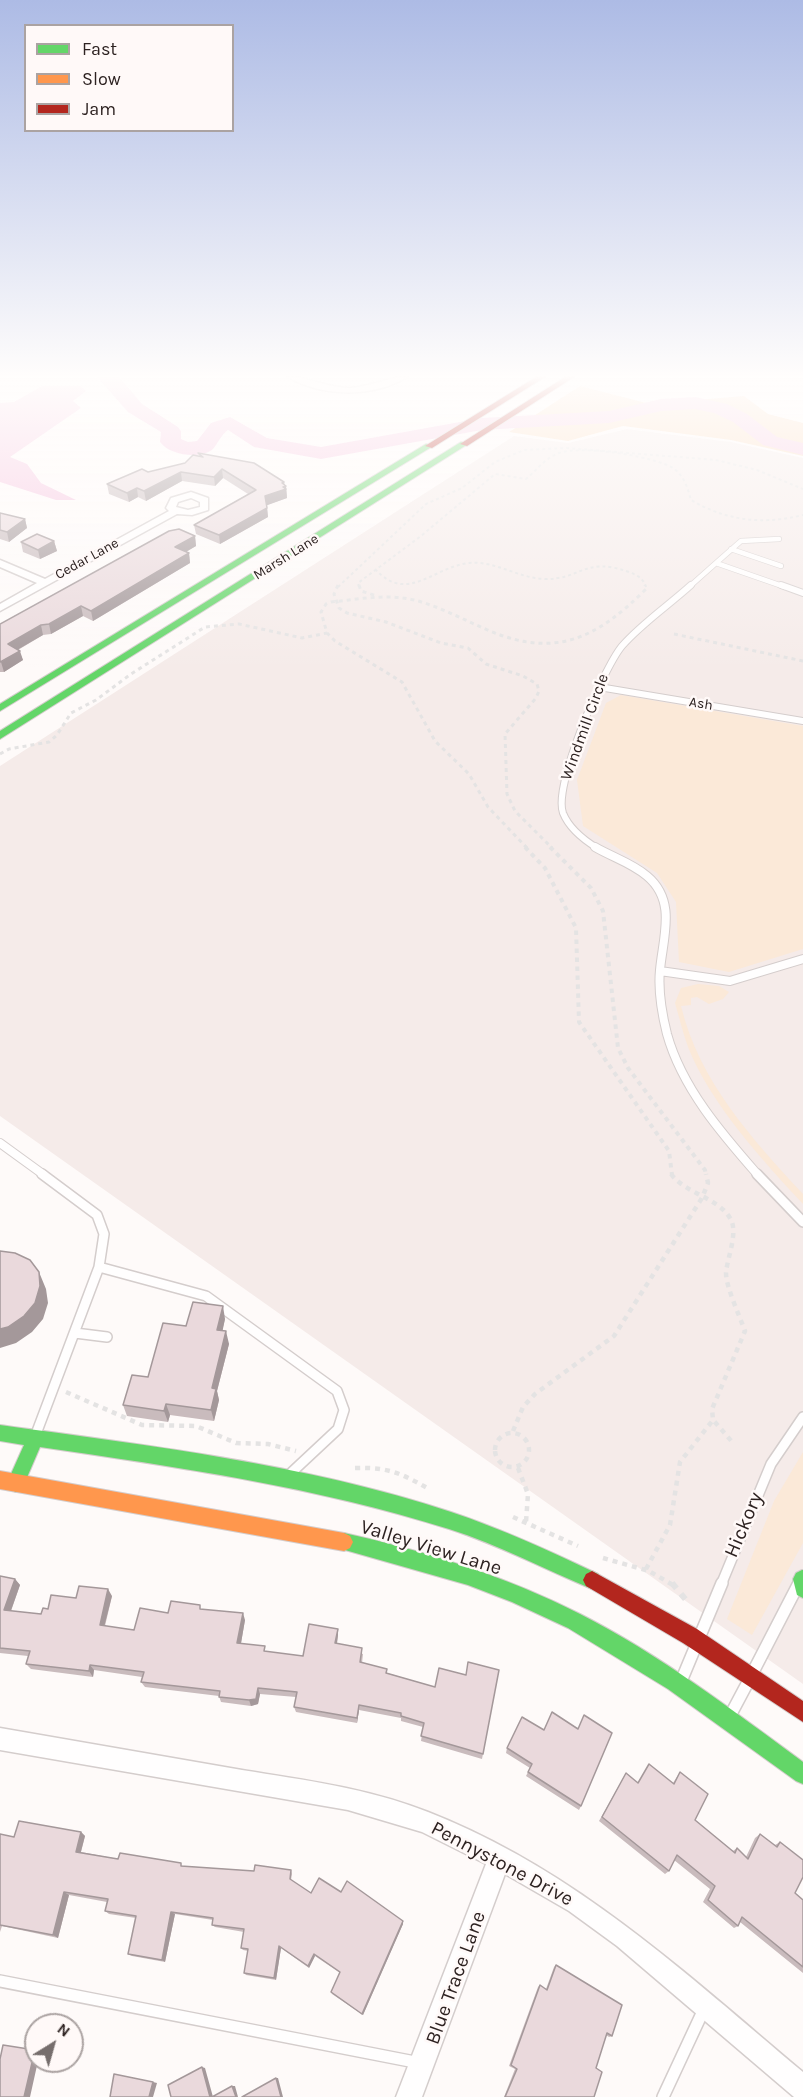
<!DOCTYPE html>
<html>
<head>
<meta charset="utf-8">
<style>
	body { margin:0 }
	#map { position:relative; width:803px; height:2097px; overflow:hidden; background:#fefaf9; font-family:Karla,sans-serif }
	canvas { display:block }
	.legend { position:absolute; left:24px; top:24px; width:210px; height:108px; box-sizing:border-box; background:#fff9f8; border:2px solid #aba3a2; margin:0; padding:8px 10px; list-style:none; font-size:18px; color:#2d2221 }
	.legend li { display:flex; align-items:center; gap:12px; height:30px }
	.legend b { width:30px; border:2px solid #aba3a2 }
	.north { position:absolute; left:24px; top:2013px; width:60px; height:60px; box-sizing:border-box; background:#fff9f8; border:2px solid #aba3a2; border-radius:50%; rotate:37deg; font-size:16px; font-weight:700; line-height:24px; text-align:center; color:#2d2221 }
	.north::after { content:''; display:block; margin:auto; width:21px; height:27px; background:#766e6d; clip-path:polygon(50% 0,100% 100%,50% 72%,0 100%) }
</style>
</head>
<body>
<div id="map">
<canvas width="803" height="2097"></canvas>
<ul class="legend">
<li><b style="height:8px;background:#63d668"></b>Fast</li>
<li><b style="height:8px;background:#ff974d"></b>Slow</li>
<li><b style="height:8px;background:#b3261e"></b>Jam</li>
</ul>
<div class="north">N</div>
</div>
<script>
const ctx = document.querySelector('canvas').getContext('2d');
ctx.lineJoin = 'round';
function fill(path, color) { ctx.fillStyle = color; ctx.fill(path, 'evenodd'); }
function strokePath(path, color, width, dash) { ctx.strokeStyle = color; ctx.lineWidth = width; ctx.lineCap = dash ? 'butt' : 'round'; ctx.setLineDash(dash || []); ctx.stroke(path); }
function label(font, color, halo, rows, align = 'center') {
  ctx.font = font + ' Karla,sans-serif'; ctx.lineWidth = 5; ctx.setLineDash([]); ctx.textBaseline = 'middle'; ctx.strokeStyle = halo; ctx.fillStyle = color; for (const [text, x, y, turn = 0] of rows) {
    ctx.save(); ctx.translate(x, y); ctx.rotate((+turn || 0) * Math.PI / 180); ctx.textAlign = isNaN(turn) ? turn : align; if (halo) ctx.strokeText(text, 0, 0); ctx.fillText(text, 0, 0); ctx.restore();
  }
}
fill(new Path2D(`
	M627,429l104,13 72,16v1226l-803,-568v-350l514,-330 54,7z`), '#f5ebe9');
fill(new Path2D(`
	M621,695l182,31v223l-74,23 -50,-10 -3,-60 -19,-29 -74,-47 -6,-46 29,-77z
	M698,984l21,2 10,6 -6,7 -14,5 -12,-7 -6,1v7l-10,1c18,75 71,133 122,188v10c-41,-44 -93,-101 -115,-157 -5,-14 -9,-30 -13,-44l6,-15z
	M803,1452v91l-51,92 -25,-16 47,-118z`), '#fbe9d8');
fill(new Path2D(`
	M580,386l70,18 94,-8 24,18 35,9v33l-72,-16 -108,-14 -55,15 -59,-9z`), '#fadabb');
fill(new Path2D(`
	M42,386h39l5,5 -13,10 8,7 -71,49 17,7 14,19 35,17h-20l-56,-18v-79l14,-1z`), '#f6c5e0');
fill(new Path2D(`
	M97,377h22l23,27 36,23 3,4v8l7,3 9,-1 14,-18 19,-6 37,21 54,9 161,-29 127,-7 52,-12 34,-2 32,7 20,10 30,23 26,6v12l-40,-10 -30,-23 -19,-9 -19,-4 -34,2 -52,12 -127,7 -161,29 -67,-12 -26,-17c-7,5 -10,13 -15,19 -13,11 -44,6 -53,-7l1,-10 -33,-20z`), '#f6c5e0');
const laneFar4 = new Path2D(`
	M731,549l50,17
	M716,563l25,-22 38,-2
	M689,587l27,-24 69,24`);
const laneFar3 = new Path2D(`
	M781,585l22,8
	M599,687l204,34
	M597,848c-13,-8 -28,-20 -34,-35 -10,-27 40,-144 59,-167 19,-22 47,-41 69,-61`);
const laneFar2 = new Path2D(`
	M595,847c17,10 37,16 52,29 30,25 16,61 13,94 -2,20 2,44 7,64 15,54 55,100 91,141
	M660,971l70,10 73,-22
	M0,1143l44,32`);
const laneFar1 = new Path2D(`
	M757,1174l46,48
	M99,1267l107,29 131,95 7,19 -6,19 -46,43
	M75,1333l32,4
	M36,1434l63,-167 5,-33 -7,-19 -55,-41
	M721,1585l50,-121 32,-47
	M798,1585l5,-9`);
const lane = new Path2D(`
	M753,1672l46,-89
	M682,1679l40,-96
	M731,1714l17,-32
	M0,1981l420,82
	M663,2097l41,-88`);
const street = new Path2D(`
	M288,377c21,0 40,11 62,11 20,-1 37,-11 57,-11 -34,21 -85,20 -119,0z
	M191,492l17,6v12l-16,5 -15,-1 -177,97v-7l37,-21 -37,-16v-7l45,19 124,-68 -3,-3 5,-10zM191,498l9,4v5l-12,3 -12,-3 2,-5z
	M0,1728c81,14 161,28 242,42 62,10 126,18 186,42 146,57 257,161 375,260v25h-9l-177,-151 -48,-35 -64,-37 -83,223h-26l90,-233 -64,-32 -74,-22 -348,-60z`);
const fast = new Path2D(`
	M461,442l7,2 -468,295v-8z
	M426,444l7,2 -433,265v-7z
	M0,1425c151,21 306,39 451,87 51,17 99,39 147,62l3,6 -3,6 -6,3c-48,-20 -93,-44 -143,-60 -133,-42 -271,-62 -409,-82l-18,42 -6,3 -6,-3 -3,-6 17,-38 -24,-4z
	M344,1533c82,18 161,43 236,81 79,40 151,95 223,148v22l-7,-3 -128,-92 -100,-61 -56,-26 -44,-17 -130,-37 -3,-6 3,-6z
	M802,1570h1v28l-6,-3 -4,-16 3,-6z`);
const slow = new Path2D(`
	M0,1471l344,62 6,3 3,6 -3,6 -6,3 -344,-62z`);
const jam = new Path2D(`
	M536,377h9l-113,71 -7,-2z
	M565,377h9l-107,69 -7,-2z
	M592,1571l105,58 106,72v21l-120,-79 -97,-57 -3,-6 3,-6z`);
strokePath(laneFar4, '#d4cdcc', 6);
strokePath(laneFar3, '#d4cdcc', 8);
strokePath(laneFar2, '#d4cdcc', 10);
strokePath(laneFar1, '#d4cdcc', 12);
strokePath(lane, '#d4cdcc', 14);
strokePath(street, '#d4cdcc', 3);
strokePath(fast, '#d4cdcc', 2);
strokePath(slow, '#d4cdcc', 2);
strokePath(jam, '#d4cdcc', 2);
strokePath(new Path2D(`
	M375,569c32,35 57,-1 93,-6 26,-3 50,15 76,16 37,1 40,-23 85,-7 8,3 14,6 17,15
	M338,587l88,-83 36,-16 33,-26 29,-12 43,-2 149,12 41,10 46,19
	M359,587l-1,-4 63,-47 74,-62 31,5c11,-9 19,-21 33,-26 22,-8 94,3 114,15 11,7 15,21 18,32 36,21 72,25 112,15`), '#e4e3e3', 2, [3, 3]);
strokePath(new Path2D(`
	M338,585l-4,9 5,14 8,5 39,9 55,21 27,5 18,16 37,12 14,8 2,7 -3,7 -31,36 2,60 8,17 37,37
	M359,585l2,6 16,5
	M674,634l129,27
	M0,754l9,-5 40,-7 8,-7 14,-22 25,-13 35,-26 74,-47 34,-3 63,14 25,-5
	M527,848l-39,-41 -19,-33 -34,-33 -33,-59 -67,-41 -8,-8 -6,-21 5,-8 5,-2c29,-3 58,-9 87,-1 25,7 48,20 72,30 67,28 108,6 156,-42l-1,-4`), '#e4e3e3', 3, [4, 4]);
strokePath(new Path2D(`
	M525,847l20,21 31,60 3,94 90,129 3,24
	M550,847l41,41 12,23 15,137 10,20 77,102 1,5`), '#e4e3e3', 4, [4.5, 4.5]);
strokePath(new Path2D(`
	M671,1174c15,20 46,23 59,44 9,14 -3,40 -4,55 0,14 14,44 19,58l-33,78 1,11 21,24
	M66,1392l76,33 54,1 40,17 32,1 28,7
	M513,1431l10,-24 12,-13 79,-58 88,-138 6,-15 -2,-9
	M495 1450a17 17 0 1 1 34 0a17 17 0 1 1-34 0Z
	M355,1468c33,-1 46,5 74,21
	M518,1468l10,26 -2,28
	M513,1517l65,29
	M603,1558l46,13 24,14
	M646,1569l24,-44 10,-63 33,-42`), '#e4e3e3', 4.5, [5, 5]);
strokePath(new Path2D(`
	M672,1583l14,17`), '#e4e3e3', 6, [7, 7]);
strokePath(laneFar4, '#fffefe', 4.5);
strokePath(laneFar3, '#fffefe', 6);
strokePath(laneFar2, '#fffefe', 8);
strokePath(laneFar1, '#fffefe', 9);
strokePath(lane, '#fffefe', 11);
fill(street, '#fffefe');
fill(fast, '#63d668');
fill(slow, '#ff974d');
fill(jam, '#b3261e');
fill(new Path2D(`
	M198,453l86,29v2l2,2 1,12 -20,7 1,12 -48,27 -24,-10 -2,-9 54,-31 -25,-16 -8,8 -33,-5 -36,20 -8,-4 -9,5 -20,-8 -2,-10 41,-12 37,-9 14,-7z
	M0,513l25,6 2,9 -18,14 -9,-3z
	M195,536l1,10 -10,6 3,1 1,10 -97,58 -10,-5 -32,18 -8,1 -25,15 5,10 -19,12h-4v-48z
	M54,541l3,10 -17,8 -17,-7 -2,-10z
	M225,1319l-3,12 7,13 -12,47 2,9 -5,21 -44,-6 -2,7 -41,-6 -4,-11 25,-28 38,-51z
	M0,1576l15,3 5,6 -9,26 30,3 7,-5 28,-11 36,-2 -7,30 29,4 34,-17 34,-4 43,11 -4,23 26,9 36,4 35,-21 -1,9 26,10 -1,9 25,10 48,14 31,-12 33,-5 -17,89 -61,-18 2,-14 -22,-6v-3l-42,-8 -2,13 -61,-11 -2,-5 2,-10 -36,-3 -2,10 -7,2 -30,-4 -2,-6 -74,-9 -4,-5 1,-5 -48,-7 -1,7 -62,-8 -5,-5 2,-8 -28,-3z
	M578,1728l3,78 -2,4 -53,-34 4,-8 -24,-15 1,-5 37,-18z
	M649,1764l24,19 7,-11 15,48 38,31 4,-3 9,9 9,-19 5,-4 15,11 5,-3 15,51 8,7v73l-63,-51 -2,4 -4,2 -31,-26 7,-13 -36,-29 -5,11 -4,3 -66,-53 27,-48 12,10z
	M81,1832l4,4 -4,16 37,7 66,7 70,5 37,-1 1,4 -1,6 20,13 30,-1 62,29v3l-40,91 -31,-21 -1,-2 9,-19 -25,-17 -6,12 -28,-20 -5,32 -30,-5 -2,-2 4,-22 -5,-1 -2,-2 3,-16 -29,-5 -3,-2 1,-5 -38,-6 -10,48 -33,-6 -4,-2 8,-36 -27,-4 -4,-3 2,-9 -38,-7 -11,43 -56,-12 -2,6v-98l14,3z
	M556,1965l56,71 -3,1 -3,-2 -10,33 -2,29h-90l11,-28 -6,-3 29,-79 2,-2 6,4 8,-22z`), '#c9bbbd');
fill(new Path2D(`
	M222,469l1,9 -8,8 -1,-9z
	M181,472l1,9 -36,20 -2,-10z
	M284,482l1,4h1l1,12 -22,8v-10z
	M137,488l1,9 -9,5 -2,-9z
	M267,508l1,9 -48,27 -1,-9z
	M25,519l2,9 -18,14 -2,-10z
	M195,536l1,10 -19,11 -2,-10z
	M54,541l3,10 -17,8 -2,-9z
	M189,553l1,10 -97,58 -2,-10z
	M81,606l2,10 -32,18 -2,-10z
	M41,625l2,10 -33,19 -2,-10z
	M20,651l3,9 -19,12 -3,-10z
	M39,1272l7,17 2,14 -5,16 -11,13 -16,11 -16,5v-19z
	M223,1306l2,13 -5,24 -3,-13z
	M226,1331l3,13 -12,47 2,9 -5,21 -3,-11 1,-22z
	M166,1404l4,11 -2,7 -4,-11z
	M15,1579l5,6 -11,31 -5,-6z
	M108,1589l4,7 -9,35 -3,-6z
	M243,1613l2,7 -5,29 -3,-6z
	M338,1629v6l-2,14 -1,-6z
	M90,1665l4,5 -1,7 -4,-6z
	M258,1688l2,6 -2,10 -7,2 -2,-6z
	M359,1705v5l-2,13v-5z
	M81,1832l4,4 -5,19 -4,-3z
	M64,1892l5,3 -11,43 -5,-3z
	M171,1912l4,2 -10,48 -3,-2z
	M403,1921v3l-40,91 -1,-1z
	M279,1946l2,2 -5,32 -2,-2z
	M314,1954l1,2 -6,12 -1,-2z
	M35,2050l1,1v10h2l-8,36h-6z
	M202,2067l3,1 8,29h-3z
	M276,2078h2l5,19h-2z
	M153,2082l4,1 -4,14h-4z
	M232,2086h3l3,11h-2z`), '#a4989a');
const building = new Path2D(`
	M198,453l56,10 30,19 -2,1 4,3 -3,1 3,2 -21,7 2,12 -48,27 -25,-10 62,-35 -34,-21 -8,8 -33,-5 -37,19 -7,-3 -10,5 -20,-9 35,-15 6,3 37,-9 8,-8 10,2z
	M0,513l25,6 -18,13 -7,-2z
	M179,529l16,7 -20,11 14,6 -98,58 -10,-5 -32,18 -8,1 -33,19 12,7 -20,11v-38l169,-93z
	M37,534l17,7 -16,9 -17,-8z
	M0,1251l15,2 15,7 9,12 1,14 -5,17 -11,13 -16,11 -8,2z
	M193,1302l30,4 -6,24 9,1 -14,57 4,1 -5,21 -45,-6 -2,7 -41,-6 9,-30 16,2 15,-54 23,3z
	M0,1576l15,3 -11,31 37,4 2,-6 5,1 3,-14 25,3 3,-12 29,3 -8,36 34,5 6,-22 28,5 3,-12 29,4v4l43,4 -6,30 28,3 -1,5 39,5 6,-32 29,5 -3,14 27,5 -2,14 27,7 -1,4 49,14 4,-19 27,7 2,-13 31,8 -16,84 -62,-18 3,-13 -23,-7v-3l-42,-8 -2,13 -63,-11 3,-15 -39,-4 -2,11 -7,1 -30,-3 1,-6 -79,-9 3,-10 -54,-7 -1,6 -63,-7 4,-13 -30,-3z
	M552,1712l26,17 6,-14 28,18 -31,73 -53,-34 4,-8 -25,-16 15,-31 22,13z
	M649,1764l25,20 6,-12 28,22 -13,26 40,33 2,-5 11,11 12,-25 17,13 3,-5 23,18v17l-8,16 8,7v67l-61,-50 -4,9 -30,-26 7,-14 -38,-31 -8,16 -67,-54 24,-44 12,10z
	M19,1821l62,11 -5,20 42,7 2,-6 61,10v3l73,5 1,-6 36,5 -1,9 21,14 8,-15 22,14 6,-11 56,40 -41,93 -31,-22 9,-20 -26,-18 -6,12 -29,-20 -5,32 -30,-5 4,-24 -7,-1 3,-19 -32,-4 1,-7 -42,-6 -9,48 -34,-6 8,-38 -31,-5 3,-12 -44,-7 -11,43 -53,-10v-91l14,3z
	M556,1965l66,40 -10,31 -5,-3 -11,35 6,4 -8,25h-89l12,-28 -6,-4 29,-80 7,5z
	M3,2045l32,5 -11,47h-24v-38z
	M202,2067l8,30h-39l-3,-12z
	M114,2074l39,8 -4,15h-39z
	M276,2078l5,19h-39z
	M232,2086l4,11h-24z`);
fill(building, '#ead9dc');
strokePath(building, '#a4989a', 1.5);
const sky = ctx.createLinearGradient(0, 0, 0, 671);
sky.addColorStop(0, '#adbbe5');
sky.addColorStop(0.56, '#fffdfc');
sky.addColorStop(1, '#fffdfc00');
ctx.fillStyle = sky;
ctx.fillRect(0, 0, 803, 671);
label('14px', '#2d2221', '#fff9f8', [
	["Marsh Lane",286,557,-32],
	["Cedar Lane",87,559,-29],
	["Ash",701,704,9]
]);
label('16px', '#2d2221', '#fff9f8', [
	["Windmill Circle",585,727,-70]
]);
label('20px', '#2d2221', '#fff9f8', [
	["Hickory",744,1525,-67],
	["Valley View Lane",431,1548,17],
	["Pennystone Drive",502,1864,28],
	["Blue Trace Lane",456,1978,-70]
]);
</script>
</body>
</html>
